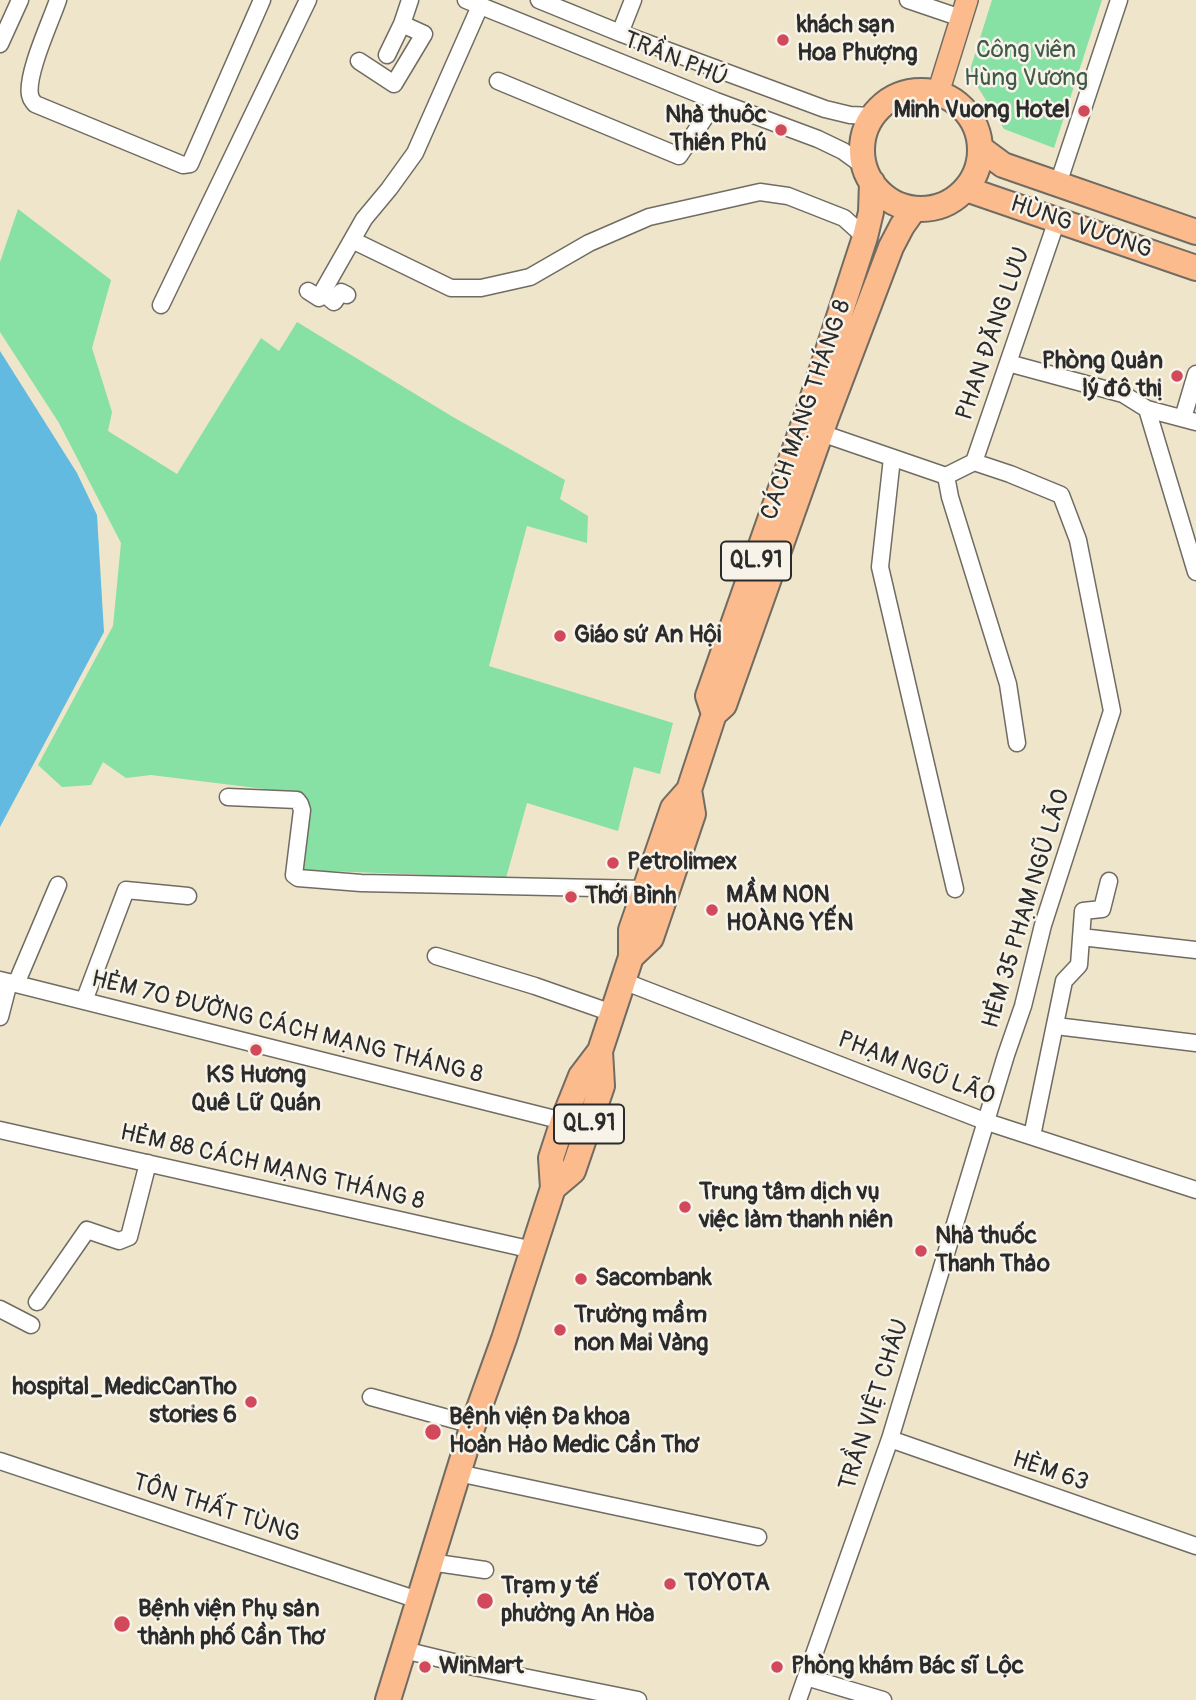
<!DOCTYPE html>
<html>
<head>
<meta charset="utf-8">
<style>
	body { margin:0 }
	canvas { display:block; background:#efe5ca }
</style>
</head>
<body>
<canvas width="1196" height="1700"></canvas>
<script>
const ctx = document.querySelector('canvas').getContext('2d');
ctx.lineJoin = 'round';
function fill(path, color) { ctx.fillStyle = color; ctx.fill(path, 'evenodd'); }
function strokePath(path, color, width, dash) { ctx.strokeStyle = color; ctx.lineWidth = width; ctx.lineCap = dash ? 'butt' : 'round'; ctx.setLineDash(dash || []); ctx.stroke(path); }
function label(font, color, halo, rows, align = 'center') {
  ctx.font = font + ' Pangolin,sans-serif'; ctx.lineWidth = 5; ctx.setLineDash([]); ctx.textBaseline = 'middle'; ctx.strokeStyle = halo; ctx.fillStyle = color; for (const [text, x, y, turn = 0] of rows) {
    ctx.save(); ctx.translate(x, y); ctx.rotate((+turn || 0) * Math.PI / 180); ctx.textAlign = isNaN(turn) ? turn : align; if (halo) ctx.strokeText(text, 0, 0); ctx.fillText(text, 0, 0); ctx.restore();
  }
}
fill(new Path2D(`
	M992,0h110l-48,148 -50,-19 -35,-56z
	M18,209l93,71 -19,68 20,64 -4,19 69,43 84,-136 18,13 18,-29 156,95 112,63 -5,19 28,17 -1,27 -60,-17 -38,140 184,57 -13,51 -26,-7 -16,64 -91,-28 -21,75 -204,-8 3,-76 -154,-19 -25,3 -23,-16 -12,23 -29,2 -24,-22 75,-139 8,-83 -62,-120 -59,-91v-70z`), '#87e0a4');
fill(new Path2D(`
	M0,351l77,122 20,42 7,117 -104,195z`), '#63bae0');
const minor = new Path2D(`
	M58,0c-7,21 -32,74 -28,95 1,5 2,5 5,9l148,61 7,-1 72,-164
	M466,0l250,101 102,38 25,12 22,16
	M539,0l81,33 205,76 25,6 23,1
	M908,0l53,18
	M620,33l13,-33
	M0,44l20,-44
	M387,55l15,-31
	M359,61l35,23 30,-50 -22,-10 8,-24
	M498,81l181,75 37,-55
	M1058,184l61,-184
	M352,240l99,48h30l49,-11 59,-34 60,-26 111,-25 28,4 56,22 21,19
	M308,291l11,7 45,-79 25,-30 26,-36 65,-147
	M322,292l12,10 7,-10 6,3
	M161,305l147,-305
	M1008,363l115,31 24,15 49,13
	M1147,409l49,163
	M1183,418l13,-44
	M892,458l-12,109 75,322
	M974,462l83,-242
	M946,476l4,21 58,187 9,59
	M228,797l69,3 3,4 2,6 -8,65 4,3 63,5 284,6
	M1081,937l115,13
	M436,956l99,30 77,27
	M0,980l563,141
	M623,981l364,141 209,68
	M16,984l42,-99
	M84,1001l42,-111 62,6
	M0,1017l9,-35
	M1056,1026l140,17
	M0,1130l533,120
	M1032,1136l32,-155 15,-16 4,-54 19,-2 7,-28
	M37,1302l50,-72 32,11 10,-4 19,-74
	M0,1309l31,16
	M371,1397l102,28
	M890,1439l306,107
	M0,1461l418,139
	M458,1473l300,64
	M430,1562l55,8
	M404,1650l70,17 164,33
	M806,1677l77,23
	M798,1700l92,-261 116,-384 17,-49 20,-81 69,-214 -34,-171 -17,-45 -51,-21 -36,-12 -28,14 -125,-43`);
const major = new Path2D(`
	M938,93l29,-93`);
const highway = new Path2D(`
	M862 150a59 59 0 1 1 118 0a59 59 0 1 1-118 0Z
	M980,148l23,17 193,67
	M966,189l230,79
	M714,714l-6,-18 101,-287 56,-172 6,-25 1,-30
	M631,957l20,-19 18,-53 24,-71 -4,-24
	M553,1188l20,-17 29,-85 -2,-35 31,-94v-27l42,-122 16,-18 25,-76 10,-9 102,-287 65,-171 11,-21 12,-17
	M388,1700l85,-275 31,-86 49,-151 -2,-30 12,-37 18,-45 19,-25`);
strokePath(minor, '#706c63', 19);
strokePath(major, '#706c63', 24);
strokePath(highway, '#706c63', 28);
strokePath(minor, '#fff', 16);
strokePath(major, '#fbbb8d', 21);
strokePath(highway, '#fbbb8d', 24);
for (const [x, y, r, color] of [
	[783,40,7,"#d1495b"],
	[1084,111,7,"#d1495b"],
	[781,130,7,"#d1495b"],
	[1177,376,7,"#d1495b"],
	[560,636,7,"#d1495b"],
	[613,863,7,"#d1495b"],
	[571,897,7,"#d1495b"],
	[712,910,7,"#d1495b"],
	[256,1050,7,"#d1495b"],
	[685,1207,7,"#d1495b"],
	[921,1251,7,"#d1495b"],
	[581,1279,7,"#d1495b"],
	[560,1330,7,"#d1495b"],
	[251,1402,7,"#d1495b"],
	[433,1432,9,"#d1495b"],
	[670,1584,7,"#d1495b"],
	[485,1601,9,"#d1495b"],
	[122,1624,9,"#d1495b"],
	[425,1667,7,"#d1495b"],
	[777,1667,7,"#d1495b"]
]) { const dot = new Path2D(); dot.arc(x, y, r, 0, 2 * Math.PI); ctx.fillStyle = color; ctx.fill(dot); strokePath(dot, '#f7f3e8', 2.5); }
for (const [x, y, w] of [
	[756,561,70],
	[589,1124,70]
]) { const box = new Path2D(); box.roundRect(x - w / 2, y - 19.5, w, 39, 5); ctx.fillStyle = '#f7f3e8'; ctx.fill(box); strokePath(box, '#2b2b2b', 2); }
label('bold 23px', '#2b2b2b', null, [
	["QL.91",756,561],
	["QL.91",589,1124]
]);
label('bold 24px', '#2b2b2b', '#f7f3e8', [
	["khách sạn",797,26],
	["Hoa Phượng",797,54],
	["Minh Vuong Hotel",1070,111,"right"],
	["Nhà thuôc",767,116,"right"],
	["Thiên Phú",767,144,"right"],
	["Phòng Quản",1163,362,"right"],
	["lý đô thị",1163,390,"right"],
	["Giáo sứ An Hội",574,636],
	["Petrolimex",627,863],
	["MẦM NON",726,896],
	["HOÀNG YẾN",726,924],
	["Thới Bình",585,897],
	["KS Hương",256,1076,"center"],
	["Quê Lữ Quán",256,1104,"center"],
	["Trung tâm dịch vụ",699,1193],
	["việc làm thanh niên",699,1221],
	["Nhà thuốc",935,1237],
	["Thanh Thảo",935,1265],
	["Sacombank",595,1279],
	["Trường mầm",574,1316],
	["non Mai Vàng",574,1344],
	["hospital_MedicCanTho",237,1388,"right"],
	["stories 6",237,1416,"right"],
	["Bệnh viện Đa khoa",449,1418],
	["Hoàn Hảo Medic Cần Thơ",449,1446],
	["TOYOTA",684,1584],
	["Trạm y tế",501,1587],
	["phường An Hòa",501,1615],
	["Bệnh viện Phụ sản",138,1610],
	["thành phố Cần Thơ",138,1638],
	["WinMart",439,1667],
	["Phòng khám Bác sĩ Lộc",791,1667]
], 'left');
label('24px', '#425849', '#f7f3e8', [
	["Công viên",1026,51],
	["Hùng Vương",1026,79]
]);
label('24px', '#2b2b2b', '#f7f3e8', [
	["TRẦN PHÚ",675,60,22],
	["HÙNG VƯƠNG",1081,228,19],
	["PHAN ĐĂNG LƯU",994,334,-71],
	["CÁCH MẠNG THÁNG 8",807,410,-71],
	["HẺM 35 PHẠM NGŨ LÃO",1027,909,-73],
	["HẺM 70 ĐƯỜNG CÁCH MẠNG THÁNG 8",287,1028,14],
	["PHẠM NGŨ LÃO",916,1069,21],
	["HẺM 88 CÁCH MẠNG THÁNG 8",272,1168,13],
	["TRẦN VIỆT CHÂU",875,1405,-72],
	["HÈM 63",1050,1472,19],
	["TÔN THẤT TÙNG",216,1509,18]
]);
</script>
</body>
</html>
